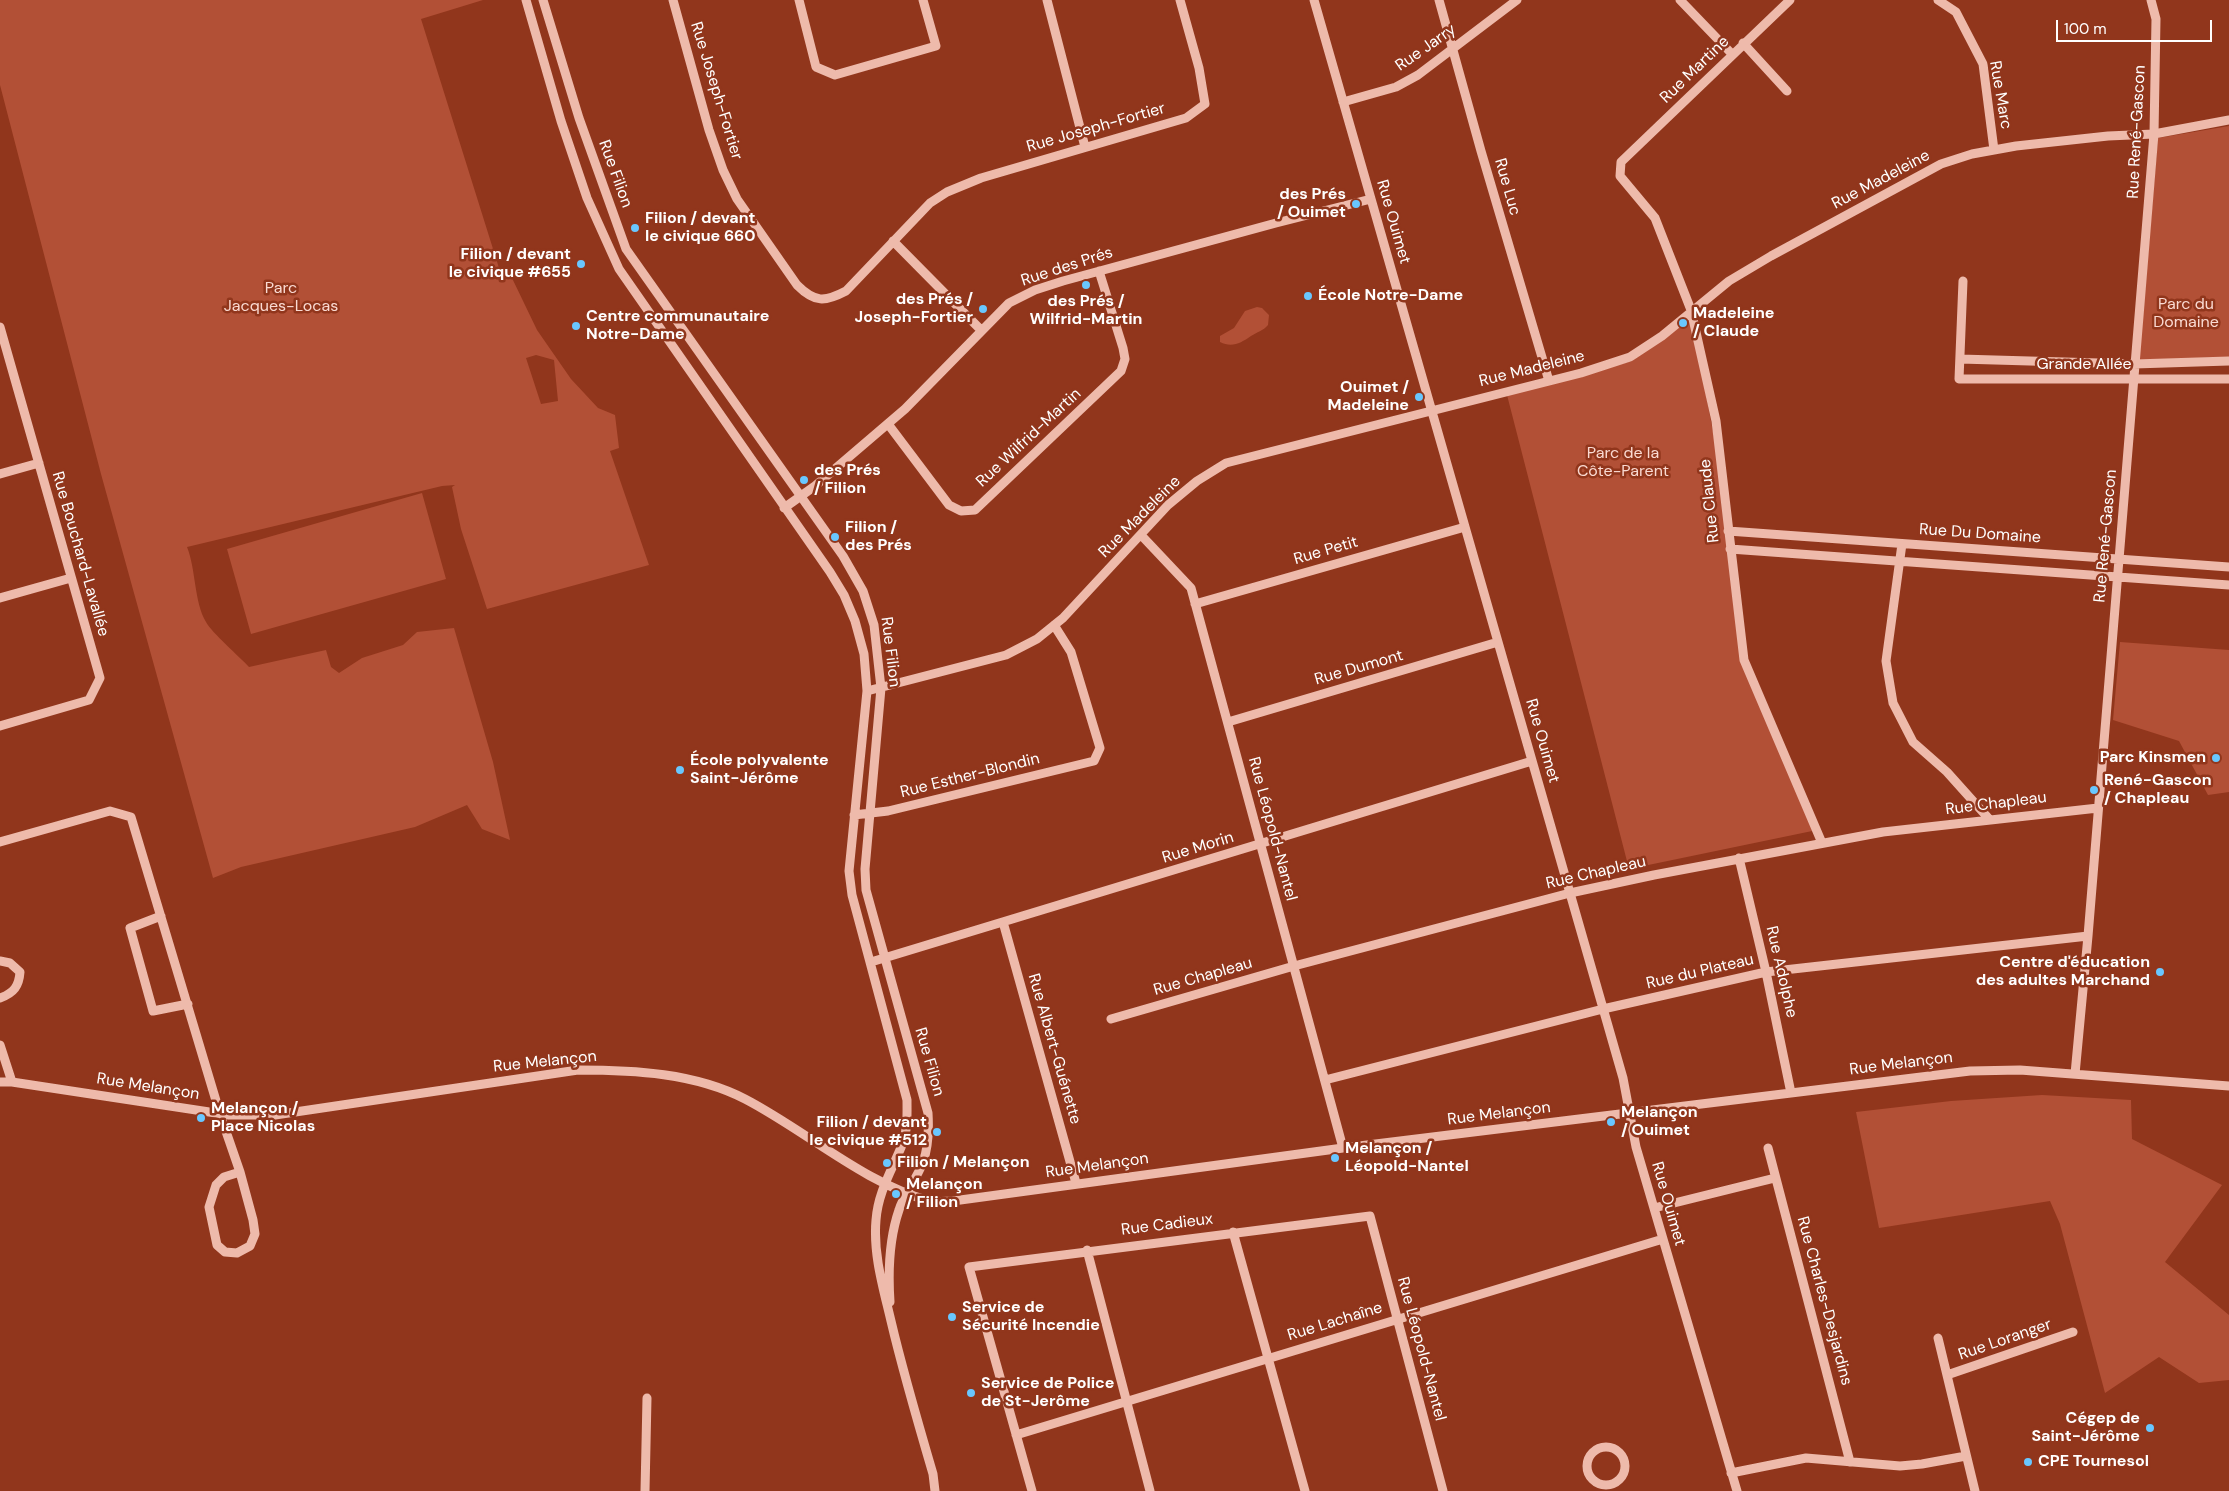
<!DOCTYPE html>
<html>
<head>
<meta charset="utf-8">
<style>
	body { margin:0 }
	#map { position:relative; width:2229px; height:1491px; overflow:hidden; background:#91361c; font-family:"DM Sans",sans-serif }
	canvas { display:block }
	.scale { position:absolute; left:2056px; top:20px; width:156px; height:22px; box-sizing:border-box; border:2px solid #fff; border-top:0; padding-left:6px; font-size:15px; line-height:18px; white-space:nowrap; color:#fff; -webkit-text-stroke:4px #91361c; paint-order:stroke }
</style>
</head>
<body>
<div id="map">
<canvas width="2229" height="1491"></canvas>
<div class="scale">100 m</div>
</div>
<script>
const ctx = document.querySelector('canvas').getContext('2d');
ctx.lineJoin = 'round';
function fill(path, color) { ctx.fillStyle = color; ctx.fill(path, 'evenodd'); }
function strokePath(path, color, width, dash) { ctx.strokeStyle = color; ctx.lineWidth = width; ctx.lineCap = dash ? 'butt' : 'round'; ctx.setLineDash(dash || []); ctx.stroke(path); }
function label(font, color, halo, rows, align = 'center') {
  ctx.font = font + ' "DM Sans",sans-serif'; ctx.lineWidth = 5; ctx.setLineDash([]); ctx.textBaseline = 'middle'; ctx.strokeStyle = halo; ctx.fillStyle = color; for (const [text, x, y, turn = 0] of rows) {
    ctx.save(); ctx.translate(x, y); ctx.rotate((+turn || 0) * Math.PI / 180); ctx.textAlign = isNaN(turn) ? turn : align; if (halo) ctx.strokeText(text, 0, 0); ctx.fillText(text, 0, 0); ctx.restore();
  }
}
fill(new Path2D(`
	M0,0h483l-62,19 78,249 12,8 26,54 34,49 27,29 17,7 4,33 -9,3 39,114 -162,44 -26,-80 -9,-42 3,-2 -13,1 -255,61c9,22 7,55 19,75 6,11 33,34 43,45l77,-17 5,17 8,6 23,-15 41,-13 14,-13 37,-4 39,134 17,78 -28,-11 -15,-24 -52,22 -174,40 -28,11 -112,-404 -101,-389zM536,355l18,5 4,41 -17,3 -15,-46z
	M2229,126v231l-90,3 19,-222z
	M1257,307l5,1 7,7 -1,10c-5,6 -11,7 -17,11 -10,7 -19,12 -31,6v-6l14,-8 11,-17z
	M1690,311l40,210 19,151 68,158 -188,39 -122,-474 125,-34z
	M422,493l24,86 -195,55 -24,-85z
	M2120,642l109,8v142l-21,3 -29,-54 -66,-21z
	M2042,1095l89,5 1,39 90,46 -57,77 64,53v65l-30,3 -40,-26 -54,36 -45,-169 -10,-23 -171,27 -23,-116 95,-11z`), '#b25036');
strokePath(new Path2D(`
	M526,0l35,121 26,77 32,71 211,303 14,23 11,26 9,33 3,37 -18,180 3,24 55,205c0,15 1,30 -5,45 -10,25 -24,47 -26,75 -3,34 7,67 15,101 12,51 27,102 42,153l2,17
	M543,0l36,118 47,131 217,307 20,35 11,34 7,63 -16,181 1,21 62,223c1,17 1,33 -5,49 -6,17 -19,31 -24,48 -10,29 -11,62 -9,92
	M673,0l36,130 14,40 14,29 60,86c18,18 28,17 49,6l84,-88 17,-11 34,-14 205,-60 19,-14 -6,-36 -19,-68
	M799,0l17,67 19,8 101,-29 -13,-46
	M1047,0l38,147
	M1314,0l309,1078 13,69 101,344
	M1439,0l42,151 68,230
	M1680,0l52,54
	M1790,0l-169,162 -1,14 35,42 36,92 25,111 28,239 78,183
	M1938,0l18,12 27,52 11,86
	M1743,43l44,48
	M1343,102l53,-15 22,-12 99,-75
	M893,241l88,89
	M1963,281l-4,98h270
	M0,327l100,351 -11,22 -89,26
	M1960,359l174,5 95,-3
	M888,424l61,81 12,6 14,-1 146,-139 4,-12 -2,-11 -24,-77
	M0,474l39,-11
	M784,508l31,-22 90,-77 104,-106 26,-13 28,-9 213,-58 95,-24
	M1728,531l501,36
	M1141,535l50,53 152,560
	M1902,544l-16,117 7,42 20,39 34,30 43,48
	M1730,549l499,36
	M0,598l71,-20
	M1195,604l270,-77
	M867,691l139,-36 31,-16 26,-21 105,-113 29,-24 29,-18 355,-90 49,-16 32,-21 67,-55 42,-25 170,-92 31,-10 44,-8 92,-10 46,-2 75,-14
	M1228,722l270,-80
	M854,815l34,-4 206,-50 6,-13 -29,-96 -17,-27
	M0,842l110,-31 21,6 89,297 20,58 13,48 2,14 -5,12 -13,7 -12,-1 -8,-7 -8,-38 7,-22 8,-8 16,-5
	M1739,858l27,114 25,121
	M161,916l-31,12 23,83 35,-7
	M1003,922l73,261
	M0,961l10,2 10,9c-1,14 -6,21 -20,26
	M871,962l661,-201
	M1111,1019l183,-53 276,-73 84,-18 229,-43 215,-24
	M0,1045l12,37
	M2075,1074l13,-138 66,-802 2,-115 -5,-19
	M1325,1080l278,-71 163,-37 322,-36
	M0,1082h12l217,33h46l303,-45c56,0 117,3 167,29 60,31 120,85 185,102 7,1 16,0 23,0l390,-53 627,-77 50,-1 209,16
	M1768,1148l82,314
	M1654,1208l121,-30
	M1233,1232l72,259
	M1087,1250l63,241
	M1938,1338l37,153
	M1947,1375l126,-43
	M1016,1435l647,-196
	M1587 1466a19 19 0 1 1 38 0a19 19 0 1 1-38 0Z
	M1731,1473l75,-15 94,8 22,-2 44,-8
	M645,1491l2,-93
	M1032,1491l-63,-224 401,-51 73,275`), '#eebaab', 9);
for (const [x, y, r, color] of [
	[1356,204,5,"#69c7ff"],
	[635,228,5,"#69c7ff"],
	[581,264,5,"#69c7ff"],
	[1086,285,5,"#69c7ff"],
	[1308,296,5,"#69c7ff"],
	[983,309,5,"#69c7ff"],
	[1683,323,5,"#69c7ff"],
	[576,326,5,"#69c7ff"],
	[1419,397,5,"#69c7ff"],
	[804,480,5,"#69c7ff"],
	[835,537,5,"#69c7ff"],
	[2216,758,5,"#69c7ff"],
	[680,770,5,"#69c7ff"],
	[2094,790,5,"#69c7ff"],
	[2160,972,5,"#69c7ff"],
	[201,1118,5,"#69c7ff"],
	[1611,1122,5,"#69c7ff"],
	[937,1132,5,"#69c7ff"],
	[1335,1158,5,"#69c7ff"],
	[887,1163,5,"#69c7ff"],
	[896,1194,5,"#69c7ff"],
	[952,1317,5,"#69c7ff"],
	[971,1393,5,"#69c7ff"],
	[2150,1428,5,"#69c7ff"],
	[2028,1462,5,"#69c7ff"]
]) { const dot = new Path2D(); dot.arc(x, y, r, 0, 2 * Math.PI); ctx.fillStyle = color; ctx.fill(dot); strokePath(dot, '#91361c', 2); }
label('16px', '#fff', '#91361c', [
	["Rue Jarry",1426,48,-35],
	["Rue Martine",1695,70,-44],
	["Rue Joseph-Fortier",716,91,73],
	["Rue Marc",2000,95,80],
	["Rue Joseph-Fortier",1096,128,-16],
	["Rue René-Gascon",2137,132,-87],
	["Rue Filion",615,174,70],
	["Rue Madeleine",1881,180,-28],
	["Rue Luc",1507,187,74],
	["Rue Ouimet",1393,222,74],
	["Rue des Prés",1067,267,-18],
	["Grande Allée",2084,365],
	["Rue Madeleine",1532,369,-14],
	["Rue Wilfrid-Martin",1029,438,-43],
	["Rue Claude",1710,501,-96],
	["Rue Madeleine",1140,517,-45],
	["Rue Du Domaine",1980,534,4],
	["Rue René-Gascon",2106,536,-85],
	["Rue Petit",1326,551,-16],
	["Rue Bouchard-Lavallée",80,554,74],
	["Rue Filion",890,652,83],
	["Rue Dumont",1359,668,-16],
	["Rue Ouimet",1542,741,74],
	["Rue Esther-Blondin",970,776,-14],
	["Rue Chapleau",1996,804,-7],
	["Rue Léopold-Nantel",1272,829,75],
	["Rue Morin",1198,848,-17],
	["Rue Chapleau",1596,873,-13],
	["Rue du Plateau",1700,972,-13],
	["Rue Adolphe",1781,972,77],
	["Rue Chapleau",1203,977,-16],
	["Rue Albert-Guénette",1054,1049,74],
	["Rue Melançon",545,1062,-6],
	["Rue Filion",929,1062,74],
	["Rue Melançon",1901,1064,-7],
	["Rue Melançon",148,1087,9],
	["Rue Melançon",1499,1114,-7],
	["Rue Melançon",1097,1166,-8],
	["Rue Ouimet",1668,1204,74],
	["Rue Cadieux",1167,1225,-7],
	["Rue Charles-Desjardins",1824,1301,75],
	["Rue Lachaîne",1335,1322,-17],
	["Rue Loranger",2005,1340,-19],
	["Rue Léopold-Nantel",1421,1349,75]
]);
label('bold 16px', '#fff', '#91361c', [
	["des Prés",1346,195,"right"],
	["/ Ouimet",1346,213,"right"],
	["Filion / devant",645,219],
	["le civique 660",645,237],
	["Filion / devant",571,255,"right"],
	["le civique #655",571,273,"right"],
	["École Notre-Dame",1318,296],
	["des Prés /",973,300,"right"],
	["Joseph-Fortier",973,318,"right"],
	["des Prés /",1086,302,"center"],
	["Wilfrid-Martin",1086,320,"center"],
	["Madeleine",1693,314],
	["/ Claude",1693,332],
	["Centre communautaire",586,317],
	["Notre-Dame",586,335],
	["Ouimet /",1409,388,"right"],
	["Madeleine",1409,406,"right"],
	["des Prés",814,471],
	["/ Filion",814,489],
	["Filion /",845,528],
	["des Prés",845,546],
	["Parc Kinsmen",2206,758,"right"],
	["École polyvalente",690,761],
	["Saint-Jérôme",690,779],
	["René-Gascon",2104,781],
	["/ Chapleau",2104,799],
	["Centre d'éducation",2150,963,"right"],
	["des adultes Marchand",2150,981,"right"],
	["Melançon /",211,1109],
	["Place Nicolas",211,1127],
	["Melançon",1621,1113],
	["/ Ouimet",1621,1131],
	["Filion / devant",927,1123,"right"],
	["le civique #512",927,1141,"right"],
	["Melançon /",1345,1149],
	["Léopold-Nantel",1345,1167],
	["Filion / Melançon",897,1163],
	["Melançon",906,1185],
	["/ Filion",906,1203],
	["Service de",962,1308],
	["Sécurité Incendie",962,1326],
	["Service de Police",981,1384],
	["de St-Jerôme",981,1402],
	["Cégep de",2140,1419,"right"],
	["Saint-Jérôme",2140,1437,"right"],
	["CPE Tournesol",2038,1462]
], 'left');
label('16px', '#fadad2', '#91361c', [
	["Parc",281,289],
	["Jacques-Locas",281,307],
	["Parc du",2186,305],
	["Domaine",2186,323],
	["Parc de la",1623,454],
	["Côte-Parent",1623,472]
]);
</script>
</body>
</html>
